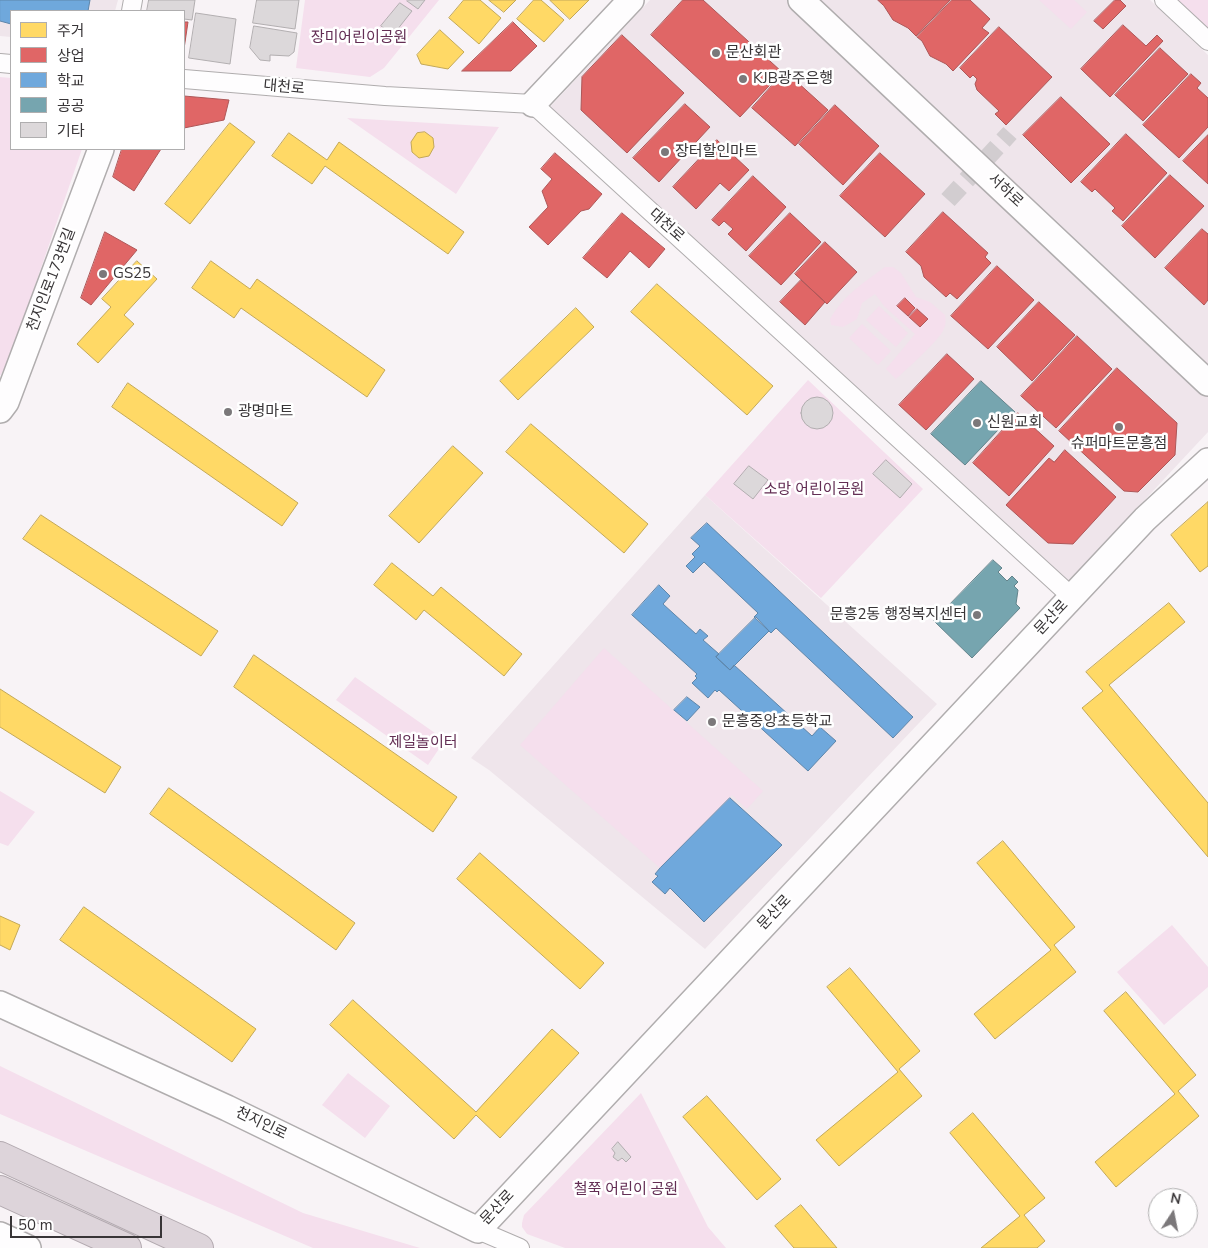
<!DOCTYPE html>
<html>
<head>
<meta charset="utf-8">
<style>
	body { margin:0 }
	#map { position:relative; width:1208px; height:1248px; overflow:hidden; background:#f8f3f6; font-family:"Nunito Sans","Noto Sans KR",sans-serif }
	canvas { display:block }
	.legend { position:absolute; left:10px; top:10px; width:175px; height:140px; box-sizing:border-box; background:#fff; border:1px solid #afaeaf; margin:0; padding:6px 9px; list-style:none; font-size:15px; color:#383537 }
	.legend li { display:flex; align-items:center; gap:10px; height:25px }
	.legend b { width:25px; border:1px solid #afaeaf }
	.north { position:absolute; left:1148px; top:1188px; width:50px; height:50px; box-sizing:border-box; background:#fff; border:1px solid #afaeaf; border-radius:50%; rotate:11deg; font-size:14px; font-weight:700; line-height:20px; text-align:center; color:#383537 }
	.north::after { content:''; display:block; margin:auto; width:18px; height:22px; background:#7b787a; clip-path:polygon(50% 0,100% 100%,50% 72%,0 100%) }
	.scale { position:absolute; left:10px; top:1216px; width:152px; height:22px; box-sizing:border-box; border:2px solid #383537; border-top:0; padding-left:6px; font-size:15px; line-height:18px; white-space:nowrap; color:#383537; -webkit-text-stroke:4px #fff; paint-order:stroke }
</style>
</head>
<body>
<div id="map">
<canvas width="1208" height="1248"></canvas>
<ul class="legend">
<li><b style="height:14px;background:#ffd966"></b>주거</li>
<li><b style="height:14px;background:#e06666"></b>상업</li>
<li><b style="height:14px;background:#6fa8dc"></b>학교</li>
<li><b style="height:14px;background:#76a5af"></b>공공</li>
<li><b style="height:14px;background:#dcd8da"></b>기타</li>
</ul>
<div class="north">N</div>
<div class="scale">50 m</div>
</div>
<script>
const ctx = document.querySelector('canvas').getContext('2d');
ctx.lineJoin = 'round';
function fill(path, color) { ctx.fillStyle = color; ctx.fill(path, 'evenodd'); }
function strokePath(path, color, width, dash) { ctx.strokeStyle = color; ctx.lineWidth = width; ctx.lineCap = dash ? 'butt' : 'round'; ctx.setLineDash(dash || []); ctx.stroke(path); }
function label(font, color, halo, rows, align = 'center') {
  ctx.font = font + ' "Nunito Sans","Noto Sans KR",sans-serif'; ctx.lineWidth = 5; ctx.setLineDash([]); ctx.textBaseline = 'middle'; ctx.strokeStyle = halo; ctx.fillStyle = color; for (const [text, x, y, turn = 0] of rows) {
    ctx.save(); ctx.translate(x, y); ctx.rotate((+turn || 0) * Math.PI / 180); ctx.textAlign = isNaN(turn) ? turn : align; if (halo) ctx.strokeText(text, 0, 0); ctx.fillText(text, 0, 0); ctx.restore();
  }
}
fill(new Path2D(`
	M0,0h118l-3,11h-104v26l-11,-1z
	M650,0h500l58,55v377l-139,149 -519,-474z
	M705,495l232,209 -232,245 -216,-179 -18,-12z`), '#efe5eb');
fill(new Path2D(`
	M305,0h134l-55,68 -14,9 -74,-9z
	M1039,0h35l13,12 -16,17z
	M1169,0h39v37z
	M0,77l11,1v71h71l-73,212 -9,15z
	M347,118l152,9 -43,67z
	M885,267h8l8,6 15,24 14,5 15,13c1,6 1,10 -2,16 -5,10 -37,39 -47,48l-10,-10 29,-35 -31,-28 -9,-12 -13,9 -5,16 -14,8 -12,-2 -1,-6c15,-25 32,-35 55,-52z
	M879,306l29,27 -12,14 -30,-27z
	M862,324l29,27 -13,14 -29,-27z
	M808,380l115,109 -102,109 -116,-103z
	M604,648l159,143 -16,18 -15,-14 -72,73 -140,-123z
	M355,677l90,63 -17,25 -92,-65z
	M0,791l35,21 -27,34 -8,-3z
	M1172,925l36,42v20l-44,38 -47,-53z
	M0,1066l303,147 117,35h-107l-313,-134z
	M348,1073l42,33 -25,32 -43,-33z
	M641,1093l67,134 18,21h-161l-38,-14 -5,-7v-4l2,-8z`), '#f5dfed');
const homes = new Path2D(`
	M464,0h16l21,18 -22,26 -30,-26z
	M489,0h27l-12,12z
	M534,0h7l23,20 -20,22 -27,-23z
	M550,0h39l-19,19z
	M440,30l24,22 -16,17 -27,-5 -4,-9z
	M230,123l25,19 -65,82 -25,-20z
	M425,132l8,6 1,9 -5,9 -10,2 -7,-6 -1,-10 6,-9z
	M289,133l38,27 12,-18 125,90 -16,22 -123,-88 -13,18 -40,-28z
	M137,261l20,18 -33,36 10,9 -36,39 -21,-19 34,-37 -9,-8z
	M211,261l39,28 7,-10 128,91 -18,27 -126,-89 -7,10 -42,-30z
	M657,284l116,102 -26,29 -116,-103z
	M576,308l18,19 -76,73 -18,-19z
	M128,383l170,120 -16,23 -170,-119z
	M531,424l117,100 -24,29 -118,-101z
	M453,446l30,27 -64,70 -30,-27z
	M1208,502v64l-8,6 -29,-37z
	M41,515l177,116 -17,25 -178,-117z
	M392,563l41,33 8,-9 81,67 -18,22 -80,-66 -8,10 -42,-35z
	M1169,603l16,19 -76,63 99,118v54l-126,-149 21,-17 -17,-19z
	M254,655l203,142 -24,35 -199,-145z
	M0,689l121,78 -16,26 -105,-66z
	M169,788l186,135 -19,27 -186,-136z
	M1003,841l72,86 -21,18 22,27 -81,67 -21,-25 77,-64 -74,-87z
	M480,853l124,110 -24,26 -123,-110z
	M84,907l172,122 -24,33 -172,-122z
	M0,916l20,9 -10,25 -10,-5z
	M850,968l70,83 -21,18 23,27 -83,70 -23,-26 82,-68 -71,-85z
	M1126,992l70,83 -18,16 21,25 -83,71 -21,-25 80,-68 -71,-83z
	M353,1000l123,112 76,-83 27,24 -79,85 -24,-23 -22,24 -124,-114z
	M707,1096l74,83 -24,21 -74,-83z
	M973,1113l72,85 -21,17 21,26 -8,7h-56l39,-32 -70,-83z
	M801,1205l36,43h-43l-19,-22z`);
fill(homes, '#ffd966');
strokePath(homes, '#c3a858', 1);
const shops = new Path2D(`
	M683,0h20l79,72 -42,45 -89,-82z
	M878,0h72l-34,36 -8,-8 -15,-8 -9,-14z
	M952,0h18l20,19 -8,9 7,5 -36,38 -7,-7 -16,-8 -8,-15 -5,-4z
	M1115,0h5l6,6 -23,23 -9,-8z
	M184,22h4l-4,27z
	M513,22l24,24 -26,25h-49z
	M1123,25l23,21 11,-11 6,6 -53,56 -29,-28z
	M999,27l53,50 -46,48 -11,-11 4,-3 -22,-21 -2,-6 2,-5 -4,-4 -3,3 -10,-10z
	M622,35l62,58 -57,60 -46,-43 1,-33z
	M1160,48l28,26 -45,47 -28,-26z
	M785,71l43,39 -33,36 -43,-38z
	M1191,74l10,9 -4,5 11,10v29l-29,31 -36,-33z
	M184,96l45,4 -5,20 -40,8z
	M1061,97l49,47 -39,39 -48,-48z
	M685,104l25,23 -51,55 -26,-24z
	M835,105l44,41 -36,39 -44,-41z
	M1126,134l41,39 -44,48 -11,-10 3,-3 -20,-19 -3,3 -11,-10z
	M1208,135v49l-25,-23z
	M717,140l32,30 -20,21 -9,-8 -24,26 -23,-22z
	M122,149h39l-27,42 -21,-14z
	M555,153l47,41 -13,15 -8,2 -33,34 -19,-18 19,-20 -6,-16 10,-12 -11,-10z
	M880,153l45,41 -40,43 -45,-41z
	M1170,175l34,31 -49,52 -33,-32z
	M753,176l33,31 -40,44 -18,-17 5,-5 -9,-8 -5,5 -7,-6z
	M943,212l45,41 -3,4 6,6 -34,36 -7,-6 -4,4 -22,-20 -3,-11 -15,-14z
	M622,213l43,36 -16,19 -19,-17 -23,27 -24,-20z
	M790,213l31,29 -40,43 -32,-29z
	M1202,229l6,5v66l-4,5 -39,-37z
	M105,232l32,18 -46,55 -10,-7z
	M825,242l32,30 -30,32 -32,-30z
	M997,266l37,34 -46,49 -37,-33z
	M801,280l24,22 -20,23 -25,-23z
	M905,298l10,10 -7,8 -11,-10z
	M1039,302l36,33 -43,46 -35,-34z
	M917,309l11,10 -8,8 -11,-10z
	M1077,336l35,33 -56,59 -35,-32z
	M947,354l27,25 -48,51 -27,-25z
	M1117,368l60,55 -2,32 -37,37 -14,-1 -65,-60z
	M1018,413l36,33 -45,50 -36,-33z
	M1065,450l51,47 -43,47 -25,-1 -42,-38 43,-47 5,4z`);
fill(shops, '#e06666');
strokePath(shops, '#ae5758', 1);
const schools = new Path2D(`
	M0,0h90l-2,11h-77v13l-11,-3z
	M707,523l206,194 -20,21 -117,-110 -5,5 -2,-2 -15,-14 4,-4 -54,-51 -11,11 -7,-7 9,-9 -3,-3 8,-8 -9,-8z
	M659,585l11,11 -7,8 33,30 4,-5 8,7 -5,4 16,14 -3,3 14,13 4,-5 78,71 8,-9 16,14 -28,30 -89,-81 -2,2 -2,-2 -7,8 -16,-15 5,-5 -2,-2 2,-2 -65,-59z
	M756,617l13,14 -39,39 -14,-13z
	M687,697l13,10 -13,14 -13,-11z
	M730,798l52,47 -78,77 -34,-34 -5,6 -13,-12 6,-6 -3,-2 5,-6z`);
fill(schools, '#6fa8dc');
strokePath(schools, '#5e86aa', 1);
const public = new Path2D(`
	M981,381l34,31 -50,53 -34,-31z
	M993,560l9,8 -4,4 9,9 5,-5 6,6 -4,4 4,4 -2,14 4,4 -48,50 -38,-37z`);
fill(public, '#76a5af');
strokePath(public, '#63838b', 1);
const building = new Path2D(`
	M149,0h46l-3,20 -8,-1v-8h-37z
	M257,0h42l-4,29 -42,-6z
	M408,0h17l-7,9 -11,-8z
	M400,3l12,8 -19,24 -12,-9z
	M196,13l40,6 -6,45 -41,-6z
	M254,26l43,7 -3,19 -5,4 -19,-1v6l-10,-1 -10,-12z
	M801 413a16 16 0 1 1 32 0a16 16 0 1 1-32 0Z
	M886,460l26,24 -12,14 -27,-24z
	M749,466l19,14 -15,19 -19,-15z
	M618,1142l13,15 -5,5 -4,-4 -4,3 -5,-4 2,-4 -3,-4z`);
fill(building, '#dcd8da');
strokePath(building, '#b2aeb0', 1);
strokePath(new Path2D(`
	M948,200l62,-67`), '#d2cdd0', 18, [18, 9]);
const street = new Path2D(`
	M1164,0l44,41
	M131,11l2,-11
	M0,63l11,1
	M184,79l201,17 148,8 539,493
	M478,1230l42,18`);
const secondary = new Path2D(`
	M801,0l407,383
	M533,104l98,-104
	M0,410l6,-8 95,-253
	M0,1004l227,104 251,122 667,-711 63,-58
	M0,1235l28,13`);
const highway = new Path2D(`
	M0,1156l199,92
	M0,1190l127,58`);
strokePath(street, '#b0adae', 20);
strokePath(secondary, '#b0adae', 28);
strokePath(highway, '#b2a9af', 30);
strokePath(street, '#fefdfe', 18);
strokePath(secondary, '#fefdfe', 25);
strokePath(highway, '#ddd4da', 28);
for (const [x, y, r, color] of [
	[716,53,5,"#7b787a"],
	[743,79,5,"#7b787a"],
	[665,152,5,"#7b787a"],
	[103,274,5,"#7b787a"],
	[228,412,5,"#7b787a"],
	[977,423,5,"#7b787a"],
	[1119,427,5,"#7b787a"],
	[977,615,5,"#7b787a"],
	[712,722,5,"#7b787a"]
]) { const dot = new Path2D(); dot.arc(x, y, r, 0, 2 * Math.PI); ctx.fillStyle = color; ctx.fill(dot); strokePath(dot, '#fff', 2); }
label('15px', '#632e54', '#fff', [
	["장미어린이공원",359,38],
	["소망 어린이공원",814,490],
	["제일놀이터",423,743],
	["철쭉 어린이 공원",626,1190]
]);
label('15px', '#383537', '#fff', [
	["문산회관",726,53],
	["KJB광주은행",753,79],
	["장터할인마트",675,152],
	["GS25",113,274],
	["광명마트",238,412],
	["신원교회",987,423],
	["슈퍼마트문흥점",1119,444,"center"],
	["문흥2동 행정복지센터",967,615,"right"],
	["문흥중앙초등학교",722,722]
], 'left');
label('15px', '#383537', '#fff', [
	["대천로",284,88,5],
	["서하로",1005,191,43],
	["대천로",666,226,42],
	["천지인로173번길",52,280,-69],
	["문산로",1052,618,-47],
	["문산로",775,913,-47],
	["천지인로",261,1124,26],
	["문산로",498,1208,-47]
]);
</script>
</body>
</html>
